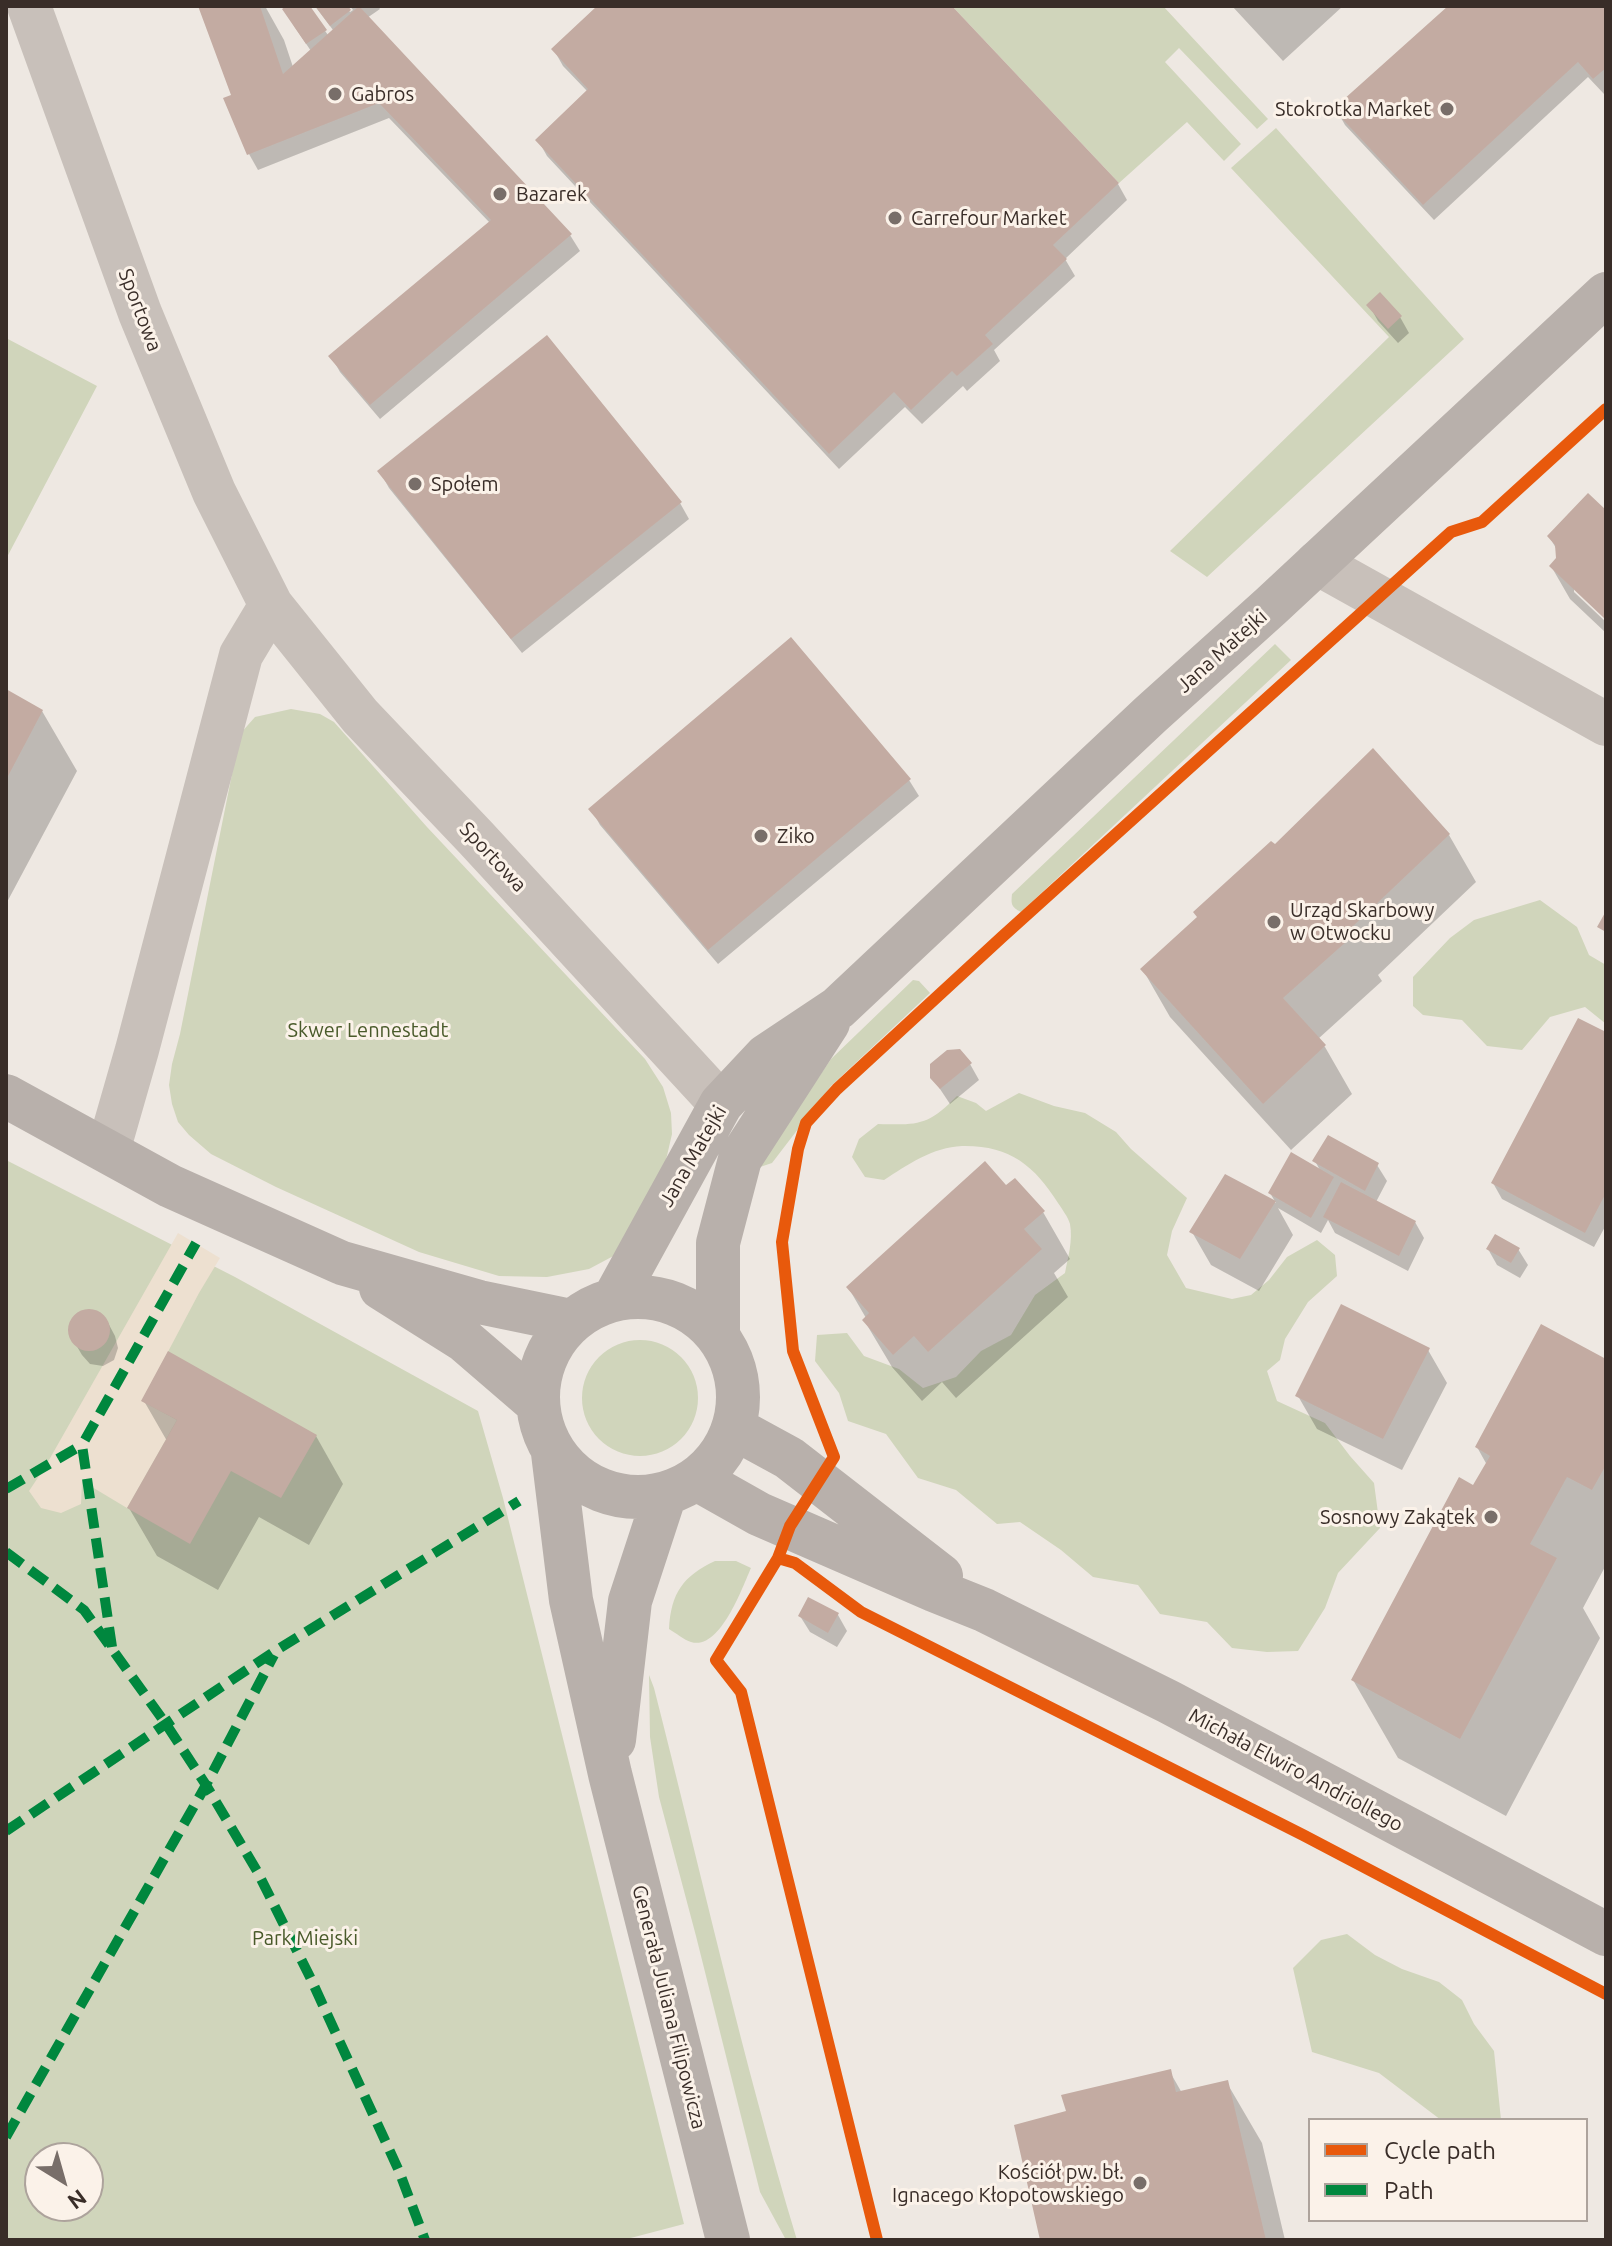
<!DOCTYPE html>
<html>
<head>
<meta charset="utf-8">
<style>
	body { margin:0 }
	#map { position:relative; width:1612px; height:2246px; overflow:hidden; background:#eee8e2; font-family:Ubuntu,sans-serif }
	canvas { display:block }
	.frame { position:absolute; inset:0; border:8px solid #392d28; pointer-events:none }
	.legend { position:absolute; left:1308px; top:2118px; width:280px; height:104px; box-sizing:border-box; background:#fbf2e9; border:2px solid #ada39c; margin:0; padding:10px 14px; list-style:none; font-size:24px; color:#392d28 }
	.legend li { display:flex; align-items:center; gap:16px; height:40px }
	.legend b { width:40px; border:2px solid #ada39c }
	.north { position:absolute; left:24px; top:2142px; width:80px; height:80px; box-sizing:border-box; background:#fbf2e9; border:2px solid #ada39c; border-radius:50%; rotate:143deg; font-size:22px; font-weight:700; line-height:32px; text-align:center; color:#392d28 }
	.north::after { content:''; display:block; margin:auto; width:28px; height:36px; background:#786e69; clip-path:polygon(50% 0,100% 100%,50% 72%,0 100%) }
</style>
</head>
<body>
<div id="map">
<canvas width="1612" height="2246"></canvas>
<div class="frame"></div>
<ul class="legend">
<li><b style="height:10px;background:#e8590c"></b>Cycle path</li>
<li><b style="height:10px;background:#00873e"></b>Path</li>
</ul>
<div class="north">N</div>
</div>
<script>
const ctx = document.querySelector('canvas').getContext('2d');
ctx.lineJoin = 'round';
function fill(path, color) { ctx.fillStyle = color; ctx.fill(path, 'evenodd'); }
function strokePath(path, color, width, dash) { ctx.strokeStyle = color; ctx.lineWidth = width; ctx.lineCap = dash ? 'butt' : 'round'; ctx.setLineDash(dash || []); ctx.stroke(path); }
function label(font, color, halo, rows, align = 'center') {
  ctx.font = font + ' Ubuntu,sans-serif'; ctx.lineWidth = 6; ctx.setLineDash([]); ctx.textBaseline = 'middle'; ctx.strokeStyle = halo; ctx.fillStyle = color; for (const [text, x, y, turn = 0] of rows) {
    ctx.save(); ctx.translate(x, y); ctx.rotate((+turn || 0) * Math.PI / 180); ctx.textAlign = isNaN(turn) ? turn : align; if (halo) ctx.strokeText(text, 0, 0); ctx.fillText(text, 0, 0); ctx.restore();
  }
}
fill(new Path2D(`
	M952,6h211l105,113 -11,10 -78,-81 -14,14 76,82 -17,17 -37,-39 -68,61z
	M1276,128l188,211 -257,238 -37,-26 219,-214 -158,-169z
	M6,338l91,48 -91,173z
	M1275,644l16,16 -270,252c-10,-5 -10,-8 -9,-18z
	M291,709l29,5 14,8 93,105 218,232 18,28 8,26 1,21 -6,26 -47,93 -30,16 -42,8 -48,-1 -80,-24 -143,-65 -65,-33 -22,-19 -11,-13 -6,-18 -3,-19 3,-21 8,-30 60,-300 15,-17z
	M1540,900l37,27 12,28 17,10v59l-21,-17 -35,10 -28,33 -35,-4 -25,-26 -39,-5 -10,-9v-29l37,-39 24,-18z
	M913,980l6,1 11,12 -99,93 -59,77 -15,5 74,-109z
	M1019,1093l35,13 31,7 31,19 15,17 56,49 -15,33 -5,24 19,33 46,11 19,-4 18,-15 18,-23 30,-17 18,15 2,21 -29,26 -23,37 -5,21 -13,11 10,30 48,22 25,33 24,27 6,45 -42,45 -13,35 -27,43 -31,1 -35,-4 -25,-26 -47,-8 -22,-29 -45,-8 -32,-27 -41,-28 -23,2 -41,-34 -38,-12 -32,-44 -38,-13 -9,-28 -24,-32 2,-26 30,-2 17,23 35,13 24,19 33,-11 25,-26 30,-16 24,-40 30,-22c3,-16 8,-32 5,-49 -2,-7 -8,-15 -12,-21 -24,-38 -49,-58 -96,-57 -29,1 -55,19 -78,34l-19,-3 -13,-20 7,-18 19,-15c40,1 50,2 79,-28l19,7 10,8z
	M6,1160l229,117 243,134 25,87 181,726 -61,16h-617zM40,2158h48v48h-48z
	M582 1398a58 58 0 1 1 116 0a58 58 0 1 1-116 0Z
	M715,1561h21l15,7c-9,20 -31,83 -60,74 -7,-2 -15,-9 -22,-13 2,-36 14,-53 46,-68z
	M649,1675l5,13c47,184 88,370 143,552h-11l-26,-48 -64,-256 -37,-139 -9,-60z
	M1347,1934l28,21 27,14 37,13 23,18 12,24 20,27 7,69h-60l-62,-47 -67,-21 -19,-84 28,-28z`), '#d0d5bb');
fill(new Path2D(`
	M178,1233l42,25 -21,35 -57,108 35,19 -50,88 -45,-27 -1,23 -20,9 -20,-5 -12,-17 16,-24z`), '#ede0d0');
fill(new Path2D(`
	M200,6h65l19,34 9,27 18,-16 -17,-25 -5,-20h18l21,29 5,-5 -18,-24h31l4,6 3,-2 -3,-4h28l2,3 -13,9 203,217 10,16 -200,168 -40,-47 -9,-16 159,-133 -101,-105 -131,52 -9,-16 -15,-58z
	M600,6h349l169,178 9,16 -62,59 10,17 -81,74 6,11 -33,30 -4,-5 -41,38 -17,-17 -66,62 -292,-313 -9,-16 50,-48 -25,-26 -9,-16z
	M1232,6h111l-60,55z
	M1451,6h155v86l-2,2 -16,-17 -154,143 -89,-95 -9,-16z
	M1369,305l31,12 9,16 -11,10 -20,-22z
	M380,472l300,31 9,16 -167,134 -133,-165z
	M1606,513v104l-32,-30v5l32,30v11l-36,-34 -19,-33 7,-7 -1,-9 -8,-14z
	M6,691l36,20 35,60 -71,133z
	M909,780l10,16 -201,168 -118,-139 -9,-16z
	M1449,835l27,47 -98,93 4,6 -64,58 7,8 27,47 -61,56 -121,-133 -27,-47 132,-123z
	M1606,1035v190l-12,22 -92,-48 -9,-16z
	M970,1064l9,16 -29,24 -18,-27z
	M1315,1161l62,4 10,16 -11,21 39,20 9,16 -16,33 -73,-38 -7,-13 -7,13 -43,-25 15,27 -34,56 -48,-26 -19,-33 34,-56 50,27 -6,-10 51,-21z
	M1006,1188l37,24 27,47 -16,14 14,24 -112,101 -14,-16 -20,19 -30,-34 -28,-47 2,-2 -18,-31z
	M1488,1249h30l10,16 -8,13 -23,-13z
	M84,1311l12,1 10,7 9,17 3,12 -4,12 -11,6 -13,-2 -8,-9 -10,-17 -2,-7 3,-12z
	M1428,1350l19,33 -45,87 -85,-41 -19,-33z
	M1606,1361v204l-23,43 17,30 -94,178 -108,-58 -45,-78 134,-215 -10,-18z
	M144,1401l172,35 27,48 -34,61 -50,-28 -41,73 -61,-34 -28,-48 38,-67z
	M838,1615l9,16 -10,16 -27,-15 -10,-16z
	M1170,2072l12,21 45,-10 35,60 23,97h-243l26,-128z`), '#0003');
fill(new Path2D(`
	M198,6h62l23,68 76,-68 213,228 -202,171 -42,-49 163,-136 -112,-117 -132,52 -24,-57 8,-3z
	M286,6h24l17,24 -21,14 -24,-35z
	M315,6h33l3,4 -21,16z
	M597,6h355l167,177 -66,62 14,14 -82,76 8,9 -36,32 -5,-5 -41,39 -17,-18 -65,62 -294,-314 53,-51 -37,-40z
	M1448,6h158v62l-13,11 -15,-17 -155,143 -90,-96z
	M1380,292l22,24 -14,13 -22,-24z
	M547,335l135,167 -171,137 -134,-168z
	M1588,493l18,17v105l-2,3 -55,-52 7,-8 -1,-13 -8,-9z
	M791,637l120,142 -203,171 -120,-141z
	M6,689l37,21 -37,70z
	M1373,748l77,86 -99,94 5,5 -73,65 43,47 -63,59 -123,-135 57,-52 -4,-5 78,-71 4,3z
	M1606,911v21l-9,-5z
	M1578,1018l28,14v161l-21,40 -94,-50z
	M960,1049l12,14 -32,26 -10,-11v-14l17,-14z
	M1328,1135l51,28 -14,28 -53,-30z
	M1291,1152l43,25 -23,41 -43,-25z
	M985,1161l21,24 9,-7 30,33 -21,18 18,20 -114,103 -14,-16 -21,19 -31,-35 7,-7 -23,-26z
	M1225,1174l51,27 -36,58 -51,-27z
	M1341,1182l75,39 -17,35 -76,-39z
	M1495,1234l25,14 -9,15 -25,-14z
	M1341,1304l89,44 -47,91 -88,-43z
	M68 1330a21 21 0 1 1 42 0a21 21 0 1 1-42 0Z
	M1541,1324l65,35v106l-14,25 -25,-13 -37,67 27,14 -97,181 -109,-59 108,-203 14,8 17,-29 -15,-9z
	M168,1351l149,84 -36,63 -50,-27 -41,73 -63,-36 50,-88 -36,-19z
	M808,1597l31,16 -11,20 -30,-17z
	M1171,2069l5,23 52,-12 38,160h-226l-26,-115 52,-14 -5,-16z`), '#c3aba2');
strokePath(new Path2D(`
	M29,6l111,307 74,179 57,113 89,111 116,122 245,266
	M1317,563l289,161
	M108,1151l29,-101 104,-395 30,-50`), '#c8c0ba', 44);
strokePath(new Path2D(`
	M6,1096l164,90 172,77 137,39 92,19
	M381,1288l84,53 72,62
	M538 1397a100 100 0 1 1 200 0a100 100 0 1 1-200 0Z
	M614,1299l107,-195 45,-48 72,-48 313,-294 120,-108 335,-312
	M718,1336v-93l22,-84 88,-136
	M734,1428l55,30 152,118
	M553,1453l18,147 39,174 118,466
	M697,1479l62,35 175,76 50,20 185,92 437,232
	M614,1740l16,-139 35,-107`), '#b8b0ab', 44);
strokePath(new Path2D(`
	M6,1489l76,-44
	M6,1552l78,58 82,114 40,61 51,86 53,106 89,194 26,69
	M112,1647l-30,-202 114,-202
	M6,1831l269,-180 244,-150
	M6,2137l200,-352 68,-130`), '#00873e', 10, [20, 10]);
strokePath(new Path2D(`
	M778,1558l17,5 66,49 442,223 303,159
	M877,2240l-136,-548 -25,-32 62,-102 12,-32 44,-69 -41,-106 -11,-109 16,-93 8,-26 31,-34 165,-152 449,-405 31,-10 124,-113`), '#e8590c', 12);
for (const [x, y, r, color] of [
	[335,94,8,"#786e69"],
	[1447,109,8,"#786e69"],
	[500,194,8,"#786e69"],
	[895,218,8,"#786e69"],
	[415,484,8,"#786e69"],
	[761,836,8,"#786e69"],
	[1274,922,8,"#786e69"],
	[1491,1517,8,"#786e69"],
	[1140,2183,8,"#786e69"]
]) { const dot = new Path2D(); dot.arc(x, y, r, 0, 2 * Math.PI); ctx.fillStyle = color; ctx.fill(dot); strokePath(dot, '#fbf2e9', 3); }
label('20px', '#392d28', '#fbf2e9', [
	["Gabros",351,94],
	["Stokrotka Market",1431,109,"right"],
	["Bazarek",516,194],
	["Carrefour Market",911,218],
	["Społem",431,484],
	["Ziko",777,836],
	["Urząd Skarbowy",1290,910],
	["w Otwocku",1290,933],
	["Sosnowy Zakątek",1475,1517,"right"],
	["Kościół pw. bł.",1124,2172,"right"],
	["Ignacego Kłopotowskiego",1124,2195,"right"]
], 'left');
label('20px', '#392d28', '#fbf2e9', [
	["Sportowa",140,310,69],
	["Jana Matejki",1222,651,-42],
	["Sportowa",493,857,47],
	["Jana Matejki",693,1156,-60],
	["Michała Elwiro Andriollego",1296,1770,28],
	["Generała Juliana Filipowicza",669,2007,76]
]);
label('20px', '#495a2a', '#fbf2e9', [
	["Skwer Lennestadt",368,1030],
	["Park Miejski",305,1938]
]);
</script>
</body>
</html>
